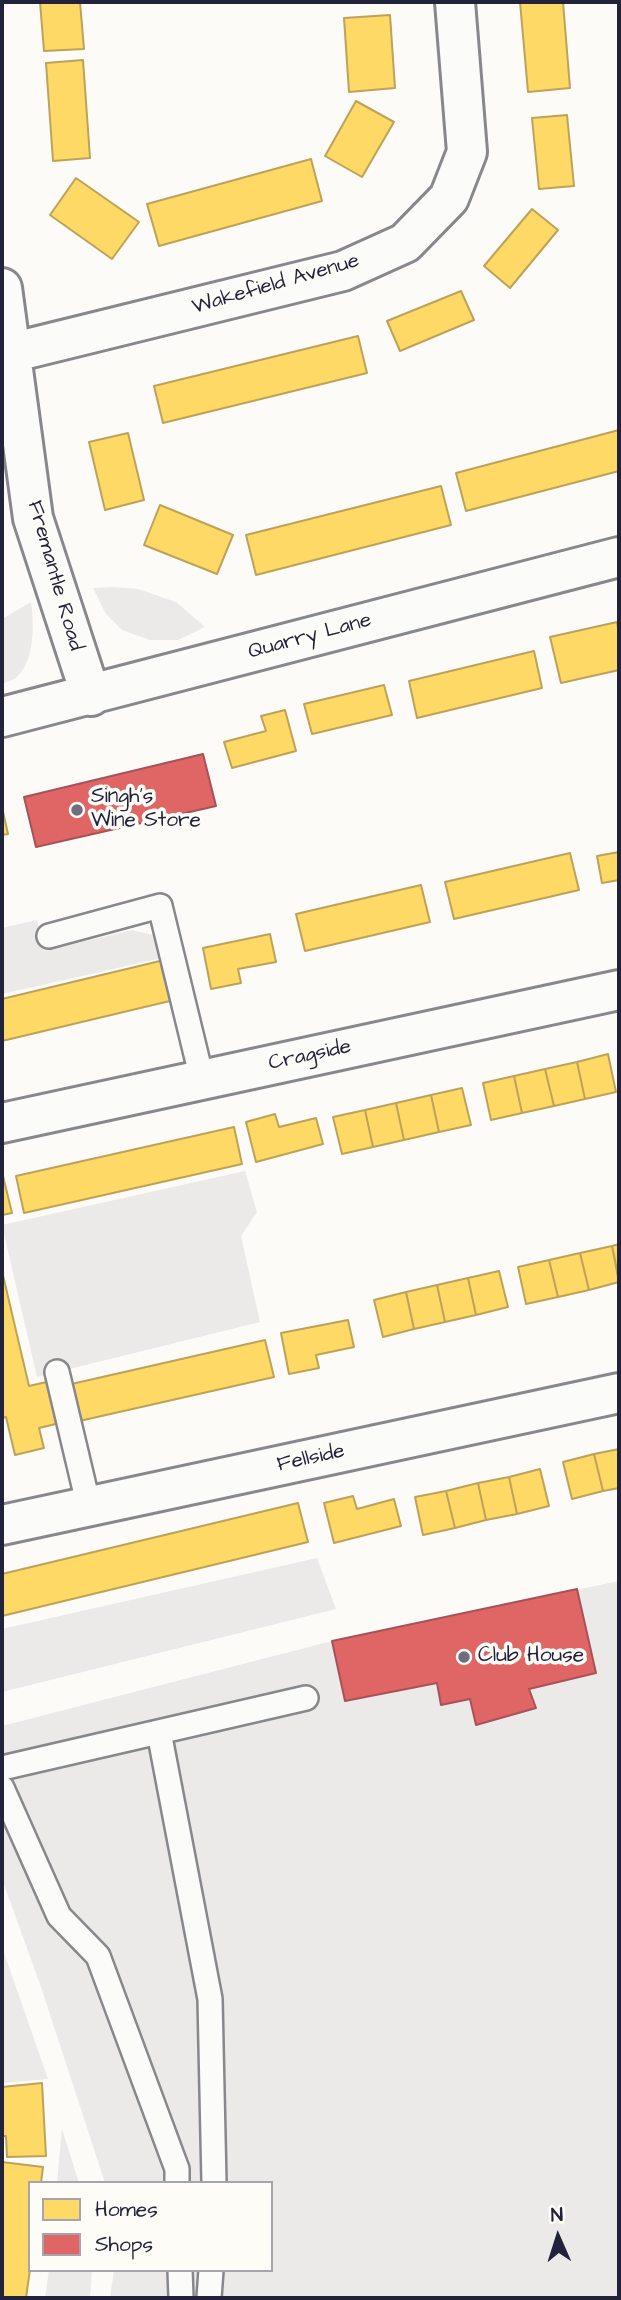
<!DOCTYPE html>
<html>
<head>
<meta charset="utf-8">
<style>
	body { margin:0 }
	#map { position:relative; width:621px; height:2300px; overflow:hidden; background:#fcfbf8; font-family:"Architects Daughter",sans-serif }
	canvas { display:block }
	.frame { position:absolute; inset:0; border:4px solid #22223b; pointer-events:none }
	.legend { position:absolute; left:28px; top:2181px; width:245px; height:91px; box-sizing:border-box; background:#fdfcf7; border:2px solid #a5a5ac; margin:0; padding:9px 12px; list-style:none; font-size:21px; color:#22223b }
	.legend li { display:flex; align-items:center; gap:14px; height:35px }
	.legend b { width:35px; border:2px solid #a5a5ac }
	.north { position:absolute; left:523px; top:2202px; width:70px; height:70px; -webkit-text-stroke:5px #fdfcf7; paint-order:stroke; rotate:357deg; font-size:19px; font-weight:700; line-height:28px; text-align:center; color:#22223b }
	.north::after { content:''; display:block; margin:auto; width:24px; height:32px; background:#22223b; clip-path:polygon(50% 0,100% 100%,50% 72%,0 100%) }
</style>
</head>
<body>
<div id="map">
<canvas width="621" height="2300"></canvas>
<div class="frame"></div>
<ul class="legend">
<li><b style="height:19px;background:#ffd966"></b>Homes</li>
<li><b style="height:19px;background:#e06666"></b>Shops</li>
</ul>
<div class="north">N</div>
</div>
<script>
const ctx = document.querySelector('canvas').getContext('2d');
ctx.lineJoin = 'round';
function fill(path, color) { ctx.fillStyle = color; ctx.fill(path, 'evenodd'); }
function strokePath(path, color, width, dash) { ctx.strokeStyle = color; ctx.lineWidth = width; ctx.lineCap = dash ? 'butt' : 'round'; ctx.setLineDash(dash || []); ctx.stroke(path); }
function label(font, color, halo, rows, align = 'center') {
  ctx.font = font + ' "Architects Daughter",sans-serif'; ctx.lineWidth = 7; ctx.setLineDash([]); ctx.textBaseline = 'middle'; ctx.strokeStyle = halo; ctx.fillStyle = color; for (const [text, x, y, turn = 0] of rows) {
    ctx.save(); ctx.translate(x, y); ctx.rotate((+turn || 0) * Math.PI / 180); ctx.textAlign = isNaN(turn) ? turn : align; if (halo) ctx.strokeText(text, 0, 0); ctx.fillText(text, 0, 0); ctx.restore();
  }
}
fill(new Path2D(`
	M113,587l25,2 38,13 29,25 -27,13h-28l-28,-10 -16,-16 -13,-26z
	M31,602c3,22 4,58 -14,75 -3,3 -11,5 -15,7v-65z
	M37,920l7,31 88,-21 25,6 5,22 -160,36v-66z
	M245,1171l12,41 -16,24 19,86 -223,55 -35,-152z
	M317,1558l19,51 -334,83v-63z
	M619,1581v717h-509l4,-28h157v-87h-166l-64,-196 -39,-108v-153l330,-85z
	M2,1947l46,132 -46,4z
	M62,2129l17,54h-22z
	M49,2270h43l-2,28h-45z`), '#ebeae8');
const homes = new Path2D(`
	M40,2h40l4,47 -40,2z
	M520,2h43l7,86 -42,4z
	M390,15l5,73 -46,4 -5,-74z
	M83,60l7,98 -37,3 -7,-98z
	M356,101l38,21 -32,55 -37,-21z
	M567,115l7,71 -35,3 -7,-71z
	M311,159l11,42 -163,45 -12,-42z
	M76,178l63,44 -27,37 -62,-44z
	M532,209l26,21 -48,58 -26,-22z
	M461,291l13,29 -74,31 -13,-30z
	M358,336l9,37 -204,50 -9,-37z
	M619,430v41l-153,40 -10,-38z
	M128,433l16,67 -39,10 -16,-68z
	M441,486l10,39 -195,50 -10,-40z
	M160,505l73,30 -16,39 -73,-29z
	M617,622l2,11v37l-58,13 -11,-46z
	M534,651l8,37 -125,30 -8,-37z
	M384,685l8,30 -80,19 -8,-30z
	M285,710l11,41 -64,17 -8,-26 42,-11 -5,-15z
	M2,807l6,27 -6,1z
	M619,852v28l-17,3 -5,-27z
	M570,853l9,37 -125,29 -9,-37z
	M421,885l9,37 -125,29 -9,-37z
	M270,934l6,28 -38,7 3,14 -30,6 -8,-41z
	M164,960l10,40 -172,41v-42z
	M608,1054l8,38 -31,7 -8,-37z
	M577,1062l8,37 -31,7 -9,-37z
	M545,1069l9,37 -32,7 -8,-37z
	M514,1076l8,37 -31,7 -8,-37z
	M462,1088l9,37 -32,7 -8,-37z
	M431,1095l8,37 -35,8 -8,-37z
	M396,1103l8,37 -31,7 -8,-37z
	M365,1110l8,37 -31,7 -9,-37z
	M275,1114l4,13 37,-9 7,26 -67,18 -10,-40z
	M234,1127l8,37 -218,49 -8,-37z
	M3,1176l9,37 -10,2v-38z
	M619,1244v35l-7,-33z
	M612,1246l7,36 -30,8 -9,-37z
	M580,1253l9,37 -31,7 -9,-37z
	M549,1260l9,37 -32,7 -8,-37z
	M2,1271l27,115 22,-5 9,42 -21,5 5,20 -29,7 -9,-38 -4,1z
	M499,1271l9,36 -32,8 -8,-37z
	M468,1278l8,37 -31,7 -8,-37z
	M437,1285l8,37 -31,7 -8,-37z
	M406,1292l8,37 -31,8 -9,-37z
	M348,1320l6,27 -38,8 3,13 -30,6 -8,-41z
	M265,1340l9,37 -199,45 -8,-37z
	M619,1449v39l-16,3 -9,-37z
	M594,1454l9,37 -31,8 -9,-37z
	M540,1469l9,37 -32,8 -8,-37z
	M509,1477l8,37 -31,6 -8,-37z
	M478,1483l8,37 -31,8 -9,-37z
	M446,1491l9,37 -32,7 -8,-38z
	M353,1496l4,13 37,-10 7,27 -67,17 -10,-40z
	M298,1503l10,39 -306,74v-42z
	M42,2083l4,73 -39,1 -1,-21h-4v-49z
	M2,2162l41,5 -2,16h-11v86l-4,29h-24z`);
fill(homes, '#ffd966');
strokePath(homes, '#bda259', 2);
const shops = new Path2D(`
	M203,754l13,52 -180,41 -12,-50z
	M577,1589l19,84 -67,16 7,19 -60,17 -6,-26 -29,6 -4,-22 -92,18 -13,-60z`);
fill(shops, '#e06666');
strokePath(shops, '#a75259', 2);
const service = new Path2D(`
	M49,936l111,-30 42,173
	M57,1372l32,135
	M159,1732l51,267 4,184
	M2,1768l304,-70
	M2,1788l57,128 39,40 79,213v14
	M180,2270l1,28
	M209,2298l2,-28`);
const minor = new Path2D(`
	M2,288l31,230 58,178
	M2,355l341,-84 62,-28 44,-45 18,-46 -12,-150
	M2,717l617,-160
	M2,1123l617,-133
	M2,1525l617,-132`);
strokePath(service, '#88888c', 28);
strokePath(minor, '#88888c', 44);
strokePath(service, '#fbfbf9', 23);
strokePath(minor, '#fbfbf9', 38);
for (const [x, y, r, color] of [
	[77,810,7,"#6e6e7d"],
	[464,1657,7,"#6e6e7d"]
]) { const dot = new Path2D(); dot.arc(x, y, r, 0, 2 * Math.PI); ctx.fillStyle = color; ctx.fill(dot); strokePath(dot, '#fdfcf7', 2.5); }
label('21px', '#22223b', '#fdfcf7', [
	["Wakefield Avenue",276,285,-16],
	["Fremantle Road",54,576,74],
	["Quarry Lane",310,637,-15],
	["Cragside",310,1056,-12],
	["Fellside",311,1459,-12]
]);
label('21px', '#22223b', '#fdfcf7', [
	["Singh's",91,798],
	["Wine Store",91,822],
	["Club House",478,1657]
], 'left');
</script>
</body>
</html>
